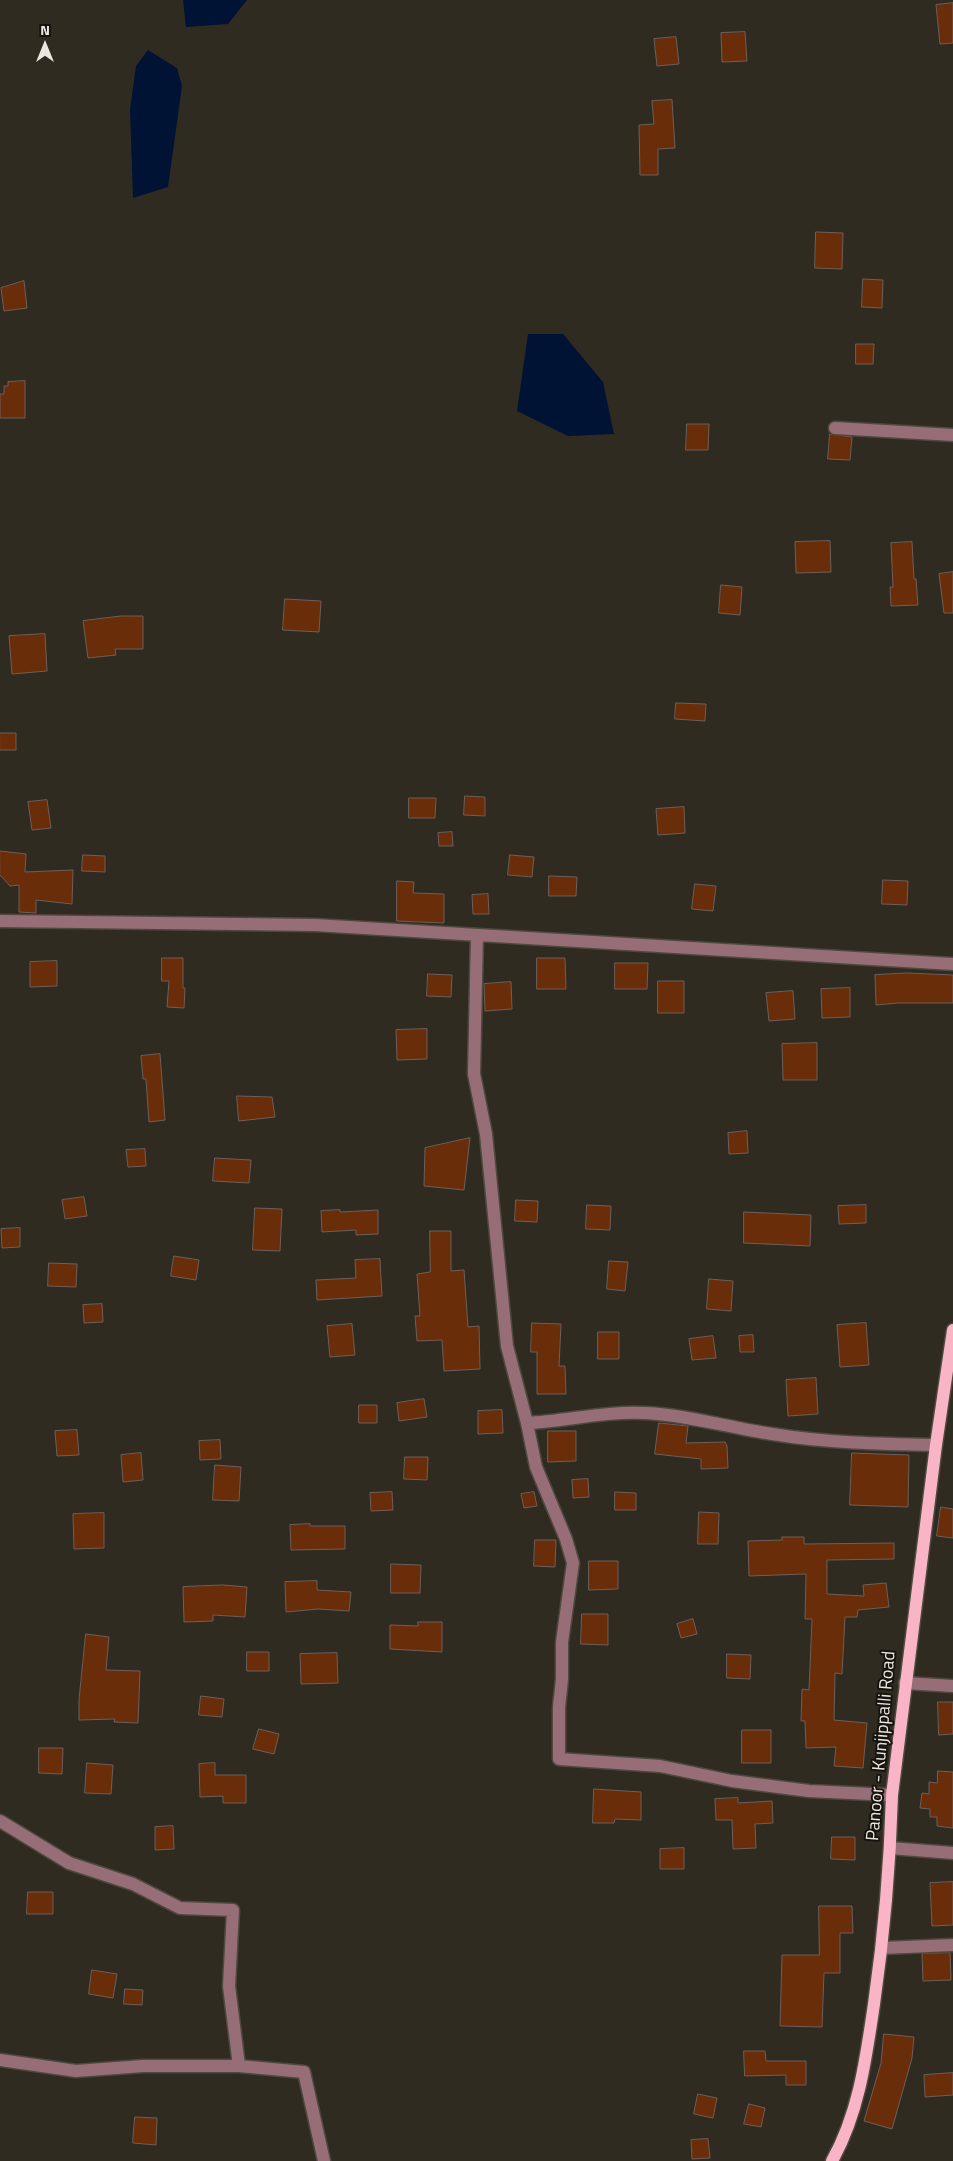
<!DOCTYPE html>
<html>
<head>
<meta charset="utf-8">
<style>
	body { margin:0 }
	#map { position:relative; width:953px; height:2161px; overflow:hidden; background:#302b20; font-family:"Titillium Web",sans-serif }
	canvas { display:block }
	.north { position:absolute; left:20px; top:20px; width:50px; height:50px; -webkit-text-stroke:4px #16130f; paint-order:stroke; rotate:0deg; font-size:14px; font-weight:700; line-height:20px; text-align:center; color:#ebe7e0 }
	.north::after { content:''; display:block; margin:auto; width:18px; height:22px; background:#ebe7e0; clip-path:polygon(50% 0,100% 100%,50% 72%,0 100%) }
</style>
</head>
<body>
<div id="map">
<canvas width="953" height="2161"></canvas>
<div class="north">N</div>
</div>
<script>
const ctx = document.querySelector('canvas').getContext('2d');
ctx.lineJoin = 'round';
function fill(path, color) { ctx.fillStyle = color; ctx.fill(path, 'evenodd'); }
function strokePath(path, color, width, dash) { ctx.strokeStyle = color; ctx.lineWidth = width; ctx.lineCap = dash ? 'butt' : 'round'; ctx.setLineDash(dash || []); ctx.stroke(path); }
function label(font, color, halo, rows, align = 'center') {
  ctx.font = font + ' "Titillium Web",sans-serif'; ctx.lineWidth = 4; ctx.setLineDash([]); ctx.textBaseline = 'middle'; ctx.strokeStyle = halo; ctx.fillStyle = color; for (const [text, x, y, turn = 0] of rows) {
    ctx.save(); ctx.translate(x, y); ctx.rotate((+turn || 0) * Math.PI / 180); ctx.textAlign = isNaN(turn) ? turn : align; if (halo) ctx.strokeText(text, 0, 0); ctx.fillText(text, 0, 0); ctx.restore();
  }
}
fill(new Path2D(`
	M183,0h64l-19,24 -42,3z
	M148,50l29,18 5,18 -14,101 -35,11 -3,-89 6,-43z
	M528,334h35l40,48 11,52 -46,2 -51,-25z`), '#001334');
const building = new Path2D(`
	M953,3v40l-13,1 -4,-39z
	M745,32l2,29 -25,1 -1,-29z
	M676,37l3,27 -22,2 -3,-27z
	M672,100l3,48 -17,1v26h-18l-1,-50 15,-1 -2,-23z
	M816,232l27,1 -1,36 -27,-1z
	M863,279l20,1 -1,28 -20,-1z
	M24,281l3,27 -23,3 -3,-23z
	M856,344h18l-1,20h-17z
	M25,381v37h-25v-24h4v-8h4v-4z
	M687,424h22l-1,26h-22z
	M830,434l22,3 -2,23 -22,-1z
	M830,541l1,31 -35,1 -1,-31z
	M912,542l2,37h2l2,26 -27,1 -1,-19h3l-2,-44z
	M953,572v41h-9l-5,-39z
	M721,585l21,2 -2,28 -21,-2z
	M285,599l36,2 -2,31 -36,-2z
	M121,616h22v33h-28l1,6 -28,3 -5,-37z
	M45,634l2,37 -35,3 -3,-38z
	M676,703l30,1 -1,17 -30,-2z
	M0,733h16v17h-16z
	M465,796l20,1v19l-21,-1z
	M409,798h27l-1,20h-26z
	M47,800l4,28 -19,2 -4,-28z
	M684,807l1,26 -27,2 -2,-26z
	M452,832l1,14h-14l-1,-13z
	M0,851l26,3 -1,18 48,-2 -1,34 -36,-4v13l-17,-1v-27l-9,1 -10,-11z
	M83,855l22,1v16l-23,-1z
	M510,855l24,2 -2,20 -24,-2z
	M549,876l28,1 -1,19h-27z
	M883,880l25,1 -1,24 -25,-1z
	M397,881l17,1 -1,11 31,1v29l-47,-2z
	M695,884l21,2 -3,25 -21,-2z
	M488,894l1,20h-16l-1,-19z
	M162,958h21v30h2l-1,20 -17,-1 2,-26h-7z
	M537,958h28l1,31h-29z
	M57,961v25l-27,1v-25z
	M615,963h33l-1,26h-32z
	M907,973l46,2v28h-55l-22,2 -1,-30z
	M428,974l24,1 -1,22 -24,-1z
	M658,981h26v32h-26z
	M511,982l1,27 -27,2 -1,-27z
	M850,988v29l-28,1 -1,-29z
	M793,991l2,28 -26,2 -3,-28z
	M427,1029v30l-30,1 -1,-30z
	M817,1043v37h-34l-1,-36z
	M160,1054l5,66 -16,2 -3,-43h-3l-2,-23z
	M237,1096l35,1 3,20 -36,4z
	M747,1131l1,22 -19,1 -1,-21z
	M470,1138l-6,52 -40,-4 1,-38z
	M145,1149l1,17 -18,1 -2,-17z
	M215,1158l36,2 -2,23 -36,-2z
	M84,1197l3,19 -22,3 -3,-19z
	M516,1200l22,1 -1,21 -22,-1z
	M587,1205l24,1 -1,24 -24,-1z
	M866,1205v18l-27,1 -1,-18z
	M255,1208l27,1 -2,42 -27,-1z
	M340,1210v2l38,-2v24l-22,1v-5l-34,2 -1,-21z
	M744,1212l67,3 -1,31 -66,-3z
	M20,1228v19l-18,1 -1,-19z
	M430,1231h21v40l13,-1 4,57 11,-1 1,43 -36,2 -2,-31 -25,1 -2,-25h5l-3,-42 13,-2z
	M174,1256l25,4 -3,20 -25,-4z
	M380,1259l2,37 -65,4 -1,-20 40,-2 -1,-18z
	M609,1261l19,1 -3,29 -18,-2z
	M49,1263l28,1 -1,23 -28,-1z
	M709,1279l24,2 -2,30 -24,-2z
	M102,1304l1,18 -19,1 -1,-18z
	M532,1323l29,1 -2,42h6l1,28h-29v-42h-6z
	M866,1323l3,42 -29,2 -3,-42z
	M352,1324l3,31 -25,2 -3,-31z
	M598,1332h21v27h-21z
	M753,1335l1,17h-14l-1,-16z
	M713,1336l3,22 -24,2 -3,-21z
	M816,1378l2,36 -30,2 -2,-36z
	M424,1399l3,18 -28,4 -2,-18z
	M359,1405h18v18h-18z
	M502,1410l1,23 -25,1v-23z
	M659,1423l29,3 -2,17 39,-1 2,4 1,22 -27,1v-10l-46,-5z
	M77,1430l2,25 -22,1 -2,-25z
	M548,1431h28v30l-28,1z
	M220,1440l1,19 -21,1 -1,-19z
	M141,1453l2,27 -20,2 -2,-27z
	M852,1453l57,2 -1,52 -58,-2z
	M405,1457h23l-1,23 -23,-1z
	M215,1465l26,2 -2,34 -26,-1z
	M588,1479l1,18 -16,1 -1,-18z
	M392,1492l1,18 -22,1 -1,-18z
	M534,1492l3,14 -13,2 -3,-14z
	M615,1492l21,1v17h-21z
	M941,1507l12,2v29l-16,-2z
	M699,1512l20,1 -1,31h-20z
	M104,1513v35l-30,1 -1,-35z
	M310,1524v2h35v23l-54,1 -1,-25z
	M782,1537h22v7l90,-1v16l-67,1v34l37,2 -1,-11 23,-2 3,24 -31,3 -1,7h-12l-3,57 -7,-1 -1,47 33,3 -4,45 -29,-2 2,-19 -30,1 -1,-27h-4l1,-32 7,1 3,-71h-7l1,-45 -57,2 -1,-35 34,-1z
	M535,1540h21l-1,27 -21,-1z
	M589,1561h29v28l-29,1z
	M391,1564l30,1 -1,28h-29z
	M317,1581v9l34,2 -2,19 -31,-2 -32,3 -1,-30z
	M223,1585l24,2 -2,30 -32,-2v6l-29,1 -1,-35z
	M582,1614h26v31l-27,-1z
	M693,1619l4,15 -16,4 -4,-14z
	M418,1622h24v30l-52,-3v-24l28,1z
	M86,1634l23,3 -3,33 34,1 -2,52 -24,-1 1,-3 -36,1v-20z
	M247,1652h22v19h-22z
	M337,1653l1,30 -37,1 -1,-30z
	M727,1654l24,1 -1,24 -23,-1z
	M201,1696l23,3 -2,18 -23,-2z
	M938,1702h15v32l-14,1z
	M259,1729l20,5 -5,20 -21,-5z
	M742,1730h29v33h-29z
	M39,1748h24l-1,26 -23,-1z
	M87,1763l26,2 -2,29 -26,-1z
	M215,1763v12h31v28h-23v-7l-23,1 -1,-33z
	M938,1771l15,1v56l-16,-2v-9h-7v-8l-10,-1 2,-15 7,1v-12l8,1z
	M594,1789l47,3v28l-26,-1 -1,4h-21z
	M738,1798v5l34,-2 1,22 -18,1 1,24 -23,1 -1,-29h-16l-1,-21z
	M173,1826l1,23 -19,1v-23z
	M832,1837h23v23l-24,-1z
	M684,1848v21h-24v-20z
	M953,1882v43l-21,1 -2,-43z
	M28,1892h25v22h-26z
	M819,1906h33l1,27h-13v40h-16l-2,54 -42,-1 2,-71h37z
	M950,1953l1,27 -28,1 -1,-27z
	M92,1970l25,4 -4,24 -24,-4z
	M125,1989l18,1 -1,15 -18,-1z
	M884,2034l30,3 -2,21 -20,71 -28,-8 17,-58z
	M744,2051h21l1,10h40v24h-20v-10l-41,1z
	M953,2073v22l-28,2 -1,-22z
	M698,2094l19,4 -4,20 -19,-4z
	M749,2104l16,4 -4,19 -17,-3z
	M135,2117l22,1 -1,27 -23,-2z
	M708,2139l2,19 -18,1 -1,-19z`);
fill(building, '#6a2d0a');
strokePath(building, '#6d5f59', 1);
const minor = new Path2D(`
	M835,428l118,7
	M0,921l315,4 638,39
	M477,935l-3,139 12,60 21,212 20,77 9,44 30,72 7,24 -11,79v37l-3,28v52l101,7 72,15 77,10 83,4
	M527,1423c40,-2 78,-12 118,-10 43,2 85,15 127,21 55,9 109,10 164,11
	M905,1683l48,3
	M0,1821l69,42 64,21 47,24 53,2 -4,76 10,80
	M890,1848l63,5
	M882,1948l71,-3
	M0,2060l76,11 67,-5h96l65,6 20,89`);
const major = new Path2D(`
	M832,2161c27,-48 34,-103 42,-157 10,-69 16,-139 18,-209l44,-350 17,-115`);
strokePath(minor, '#4e493f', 15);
strokePath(major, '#4e493f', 15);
strokePath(minor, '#976d78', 12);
strokePath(major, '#f9b4c6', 12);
label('18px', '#ebe7e0', '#16130f', [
	["Panoor - Kunjippalli Road",882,1746,-85]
]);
</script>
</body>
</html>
